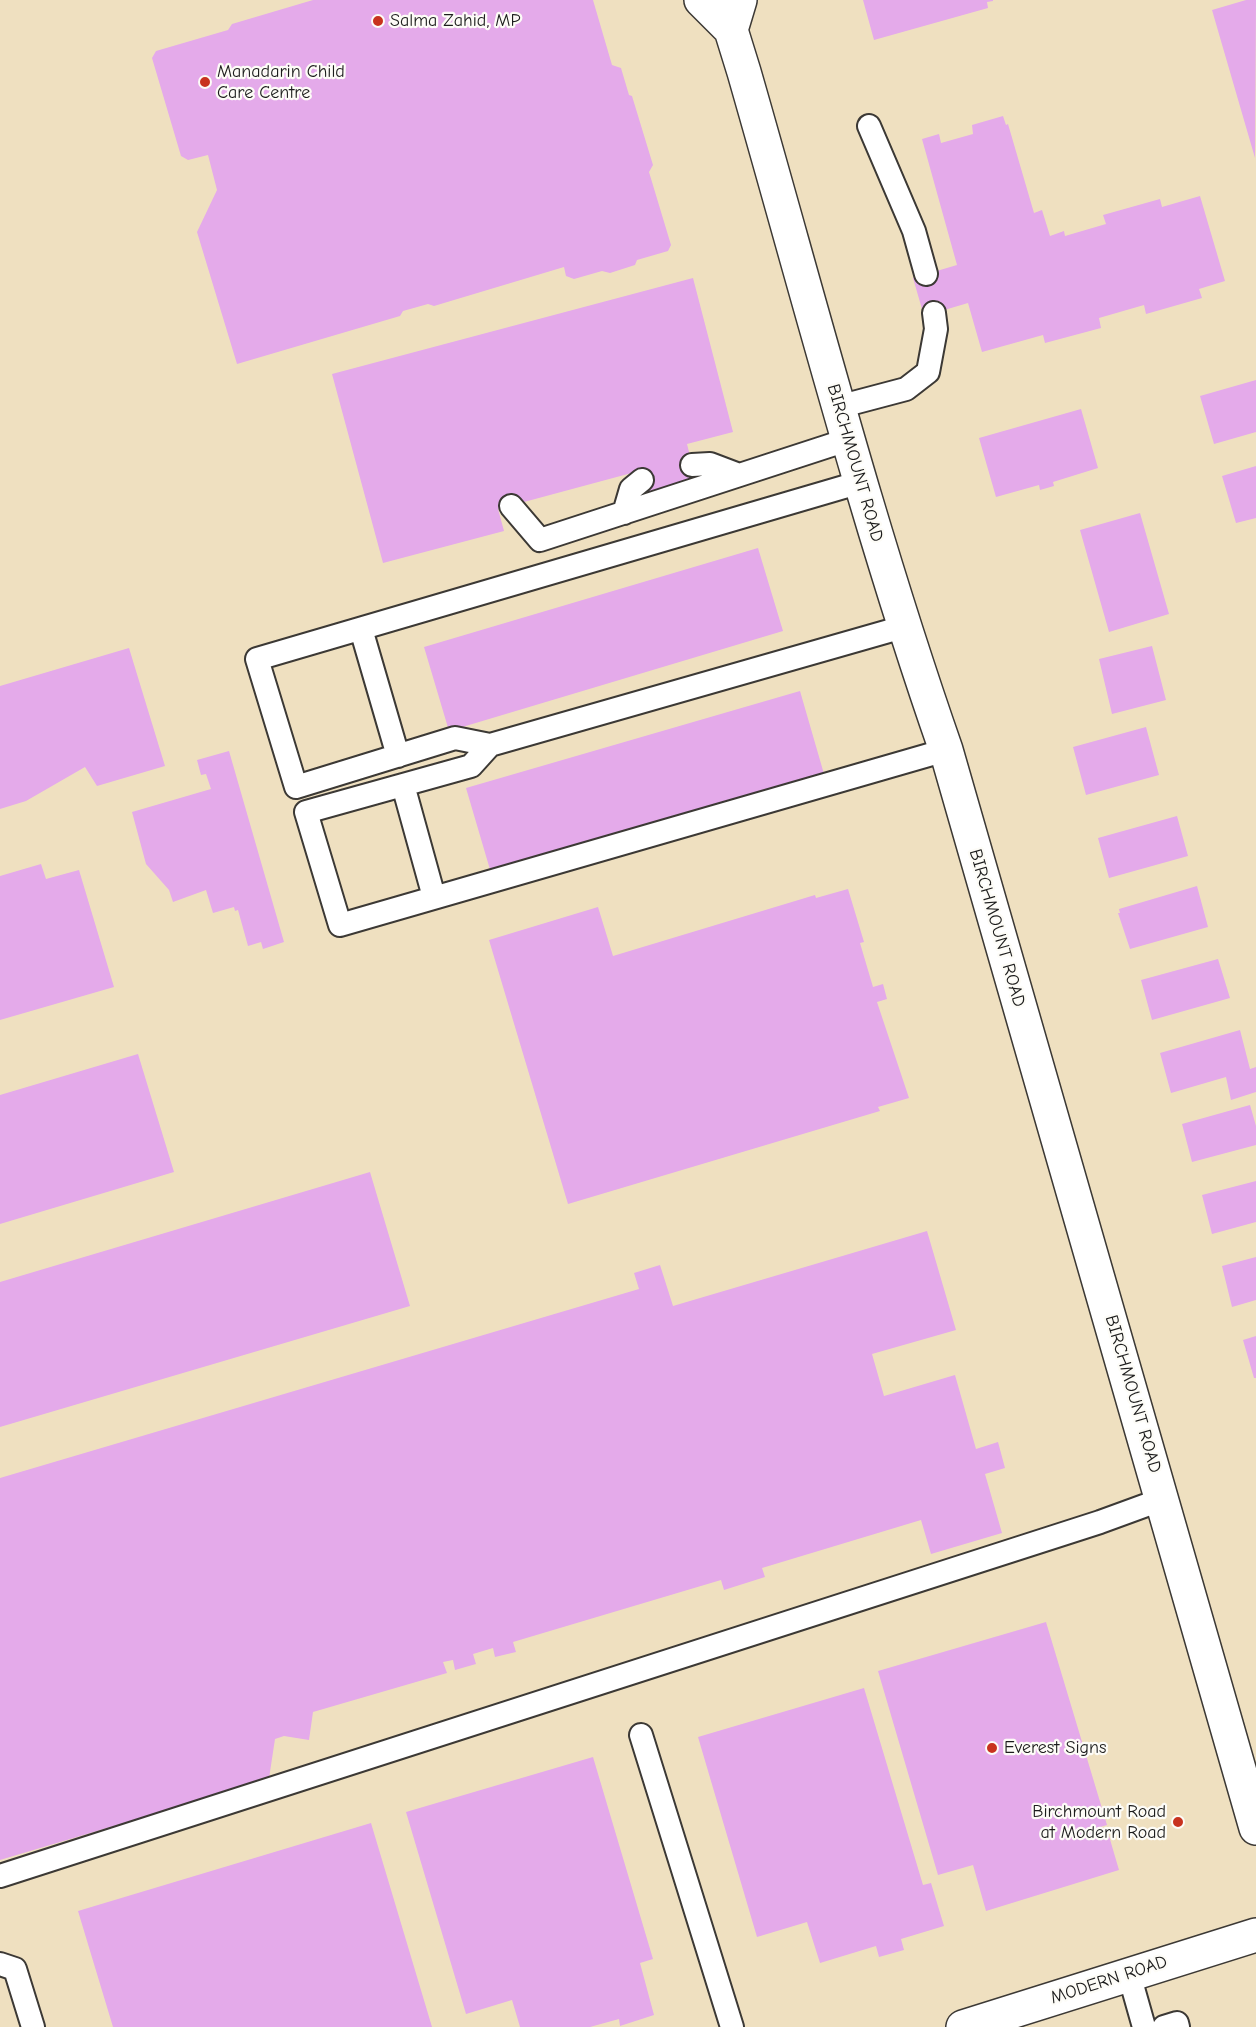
<!DOCTYPE html>
<html>
<head>
<meta charset="utf-8">
<style>
	body { margin:0 }
	canvas { display:block; background:#efe0c0 }
</style>
</head>
<body>
<canvas width="1256" height="2027"></canvas>
<script>
const ctx = document.querySelector('canvas').getContext('2d');
ctx.lineJoin = 'round';
function fill(path, color) { ctx.fillStyle = color; ctx.fill(path, 'evenodd'); }
function strokePath(path, color, width, dash) { ctx.strokeStyle = color; ctx.lineWidth = width; ctx.lineCap = dash ? 'butt' : 'round'; ctx.setLineDash(dash || []); ctx.stroke(path); }
function label(font, color, halo, rows, align = 'center') {
  ctx.font = font + ' "Comic Neue",sans-serif'; ctx.lineWidth = 4.5; ctx.setLineDash([]); ctx.textBaseline = 'middle'; ctx.strokeStyle = halo; ctx.fillStyle = color; for (const [text, x, y, turn = 0] of rows) {
    ctx.save(); ctx.translate(x, y); ctx.rotate((+turn || 0) * Math.PI / 180); ctx.textAlign = isNaN(turn) ? turn : align; if (halo) ctx.strokeText(text, 0, 0); ctx.fillText(text, 0, 0); ctx.restore();
  }
}
fill(new Path2D(`
	M313,0h280l19,65 9,3 8,27 3,1 21,69 -4,7 22,73 -3,6 -31,9 -2,5 -25,8 -8,-2 -28,8 -8,-3 -2,-9 -130,39 -6,-2 -25,7 -3,5 -163,48 -40,-132 20,-42 -9,-35 -20,5 -7,-4 -29,-98 4,-7 72,-21 4,-6z
	M863,0h130v1l-6,1 1,6 -114,32z
	M1246,0h10l-1,158 -43,-148z
	M1003,116l3,9 2,-1 26,89 8,-3 8,26 14,-5 1,5 41,-12 -3,-9 57,-16 2,8 38,-11 25,85 -26,8 3,9 -56,16 -2,-9 -45,13 2,10 -56,15 -2,-8 -61,17 -14,-49 -44,13 -11,-38 44,-13 -35,-126 17,-5 2,9 32,-9 -1,-9z
	M693,278l40,154 -46,12 9,36 -51,13 -6,-22 -141,38 6,22 -121,32 -51,-189z
	M1256,380v52l-42,12 -14,-48z
	M1081,409l17,59 -45,14 1,4 -14,4 -1,-5 -43,12 -17,-59z
	M1256,466v52l-20,5 -14,-47z
	M1140,513l29,101 -60,18 -29,-102z
	M758,548l25,83 -334,100 -25,-84z
	M1152,646l14,54 -54,14 -13,-55z
	M129,648l36,118 -68,20 -12,-19 -59,34 -26,8v-123z
	M800,691l24,83 -333,99 -25,-85z
	M1146,727l13,48 -73,20 -13,-48z
	M229,751l55,191 -21,7 -2,-7 -13,4 -10,-36 -3,1 -1,-4 -21,6 -7,-23 -33,12 -4,-12 -23,-26 -14,-52 79,-23 -5,-15 -5,1 -4,-15z
	M1177,816l11,40 -79,22 -11,-40z
	M41,864l5,15 33,-9 35,117 -114,33v-144z
	M1197,886l11,41 -78,22 -12,-36h2l-1,-4z
	M848,889l16,53 -4,1 13,44 10,-3 4,15 -10,3 32,96 -31,9 2,4 -312,93 -79,-264 109,-33 15,49 202,-61 1,3z
	M1218,959l12,39 -78,22 -11,-40z
	M1240,1030l10,39 6,-2v25l-25,8 -5,-23 -55,16 -11,-40z
	M138,1054l36,118 -174,52v-129z
	M1250,1105l6,21v19l-64,17 -10,-38z
	M370,1172l40,134 -410,121v-145z
	M1256,1181v41l-44,12 -10,-39z
	M927,1231l29,99 -84,24 12,42 71,-21 21,74 22,-7 7,26 -20,6 17,59 -71,21 -10,-34 -159,48 3,9 -41,13 -3,-10 -208,62 3,10 -21,5 -2,-9 -20,6 3,10 -21,6 -2,-10 -10,2 4,11 -134,39 -4,28 -25,-4 -9,3 -7,46 -18,-3 1,3 -251,75v-382l639,-189 -5,-16 26,-8 13,41z
	M1256,1257v43l-24,7 -10,-41z
	M1256,1336v42h-2l-11,-38z
	M1046,1622l61,203 -7,2 3,11 6,-2 10,34 -133,41 -13,-46 -35,10 -60,-204z
	M864,1688l59,197 8,-2 13,43 -43,13 3,11 -25,7 -3,-11 -56,17 -13,-41 -50,15 -59,-200z
	M593,1757l60,202 -13,4 14,52 -34,11 -1,-7 -29,8h-70l-8,-27 -46,14 -60,-202z
	M371,1823l61,204h-319l-35,-116z`), '#e4aaea');
const lane = new Path2D(`
	M869,126l45,105 12,43
	M838,407l68,-18 22,-17 8,-43 -2,-16
	M692,465l18,-1 29,11
	M861,482l-604,177 39,128 159,-49 35,7 413,-118
	M511,506l29,34 307,-100
	M624,513l7,-24 11,-9
	M361,629l37,127
	M490,745l-19,21 -165,46 34,113 606,-175
	M403,785l31,112
	M641,1735l91,292
	M0,1876l1100,-354 63,-23
	M0,1964l15,5 18,58
	M1129,1974l15,53
	M1164,2027l13,-4 1,4`);
const street = new Path2D(`
	M963,2027l293,-92`);
const secondary = new Path2D(`
	M701,0l30,30 13,42c65,226 124,455 202,678l310,1078
	M731,30l9,-30`);
strokePath(lane, '#3c3935', 26);
strokePath(street, '#3c3935', 36);
strokePath(secondary, '#3c3935', 36);
strokePath(lane, '#fff', 22);
strokePath(street, '#fff', 33);
strokePath(secondary, '#fff', 33);
for (const [x, y, r, color] of [
	[378,21,6,"#c8321e"],
	[205,82,6,"#c8321e"],
	[992,1748,6,"#c8321e"],
	[1178,1822,6,"#c8321e"]
]) { const dot = new Path2D(); dot.arc(x, y, r, 0, 2 * Math.PI); ctx.fillStyle = color; ctx.fill(dot); strokePath(dot, '#fdfcf7', 2); }
label('18px', '#1c1c1c', '#fdfcf7', [
	["Salma Zahid, MP",390,21],
	["Manadarin Child",217,72],
	["Care Centre",217,93],
	["Everest Signs",1004,1748],
	["Birchmount Road",1166,1812,"right"],
	["at Modern Road",1166,1833,"right"]
], 'left');
label('18px', '#1c1c1c', '#fdfcf7', [
	["BIRCHMOUNT ROAD",855,463,74],
	["BIRCHMOUNT ROAD",997,928,74],
	["BIRCHMOUNT ROAD",1133,1394,74],
	["MODERN ROAD",1109,1980,-18]
]);
</script>
</body>
</html>
